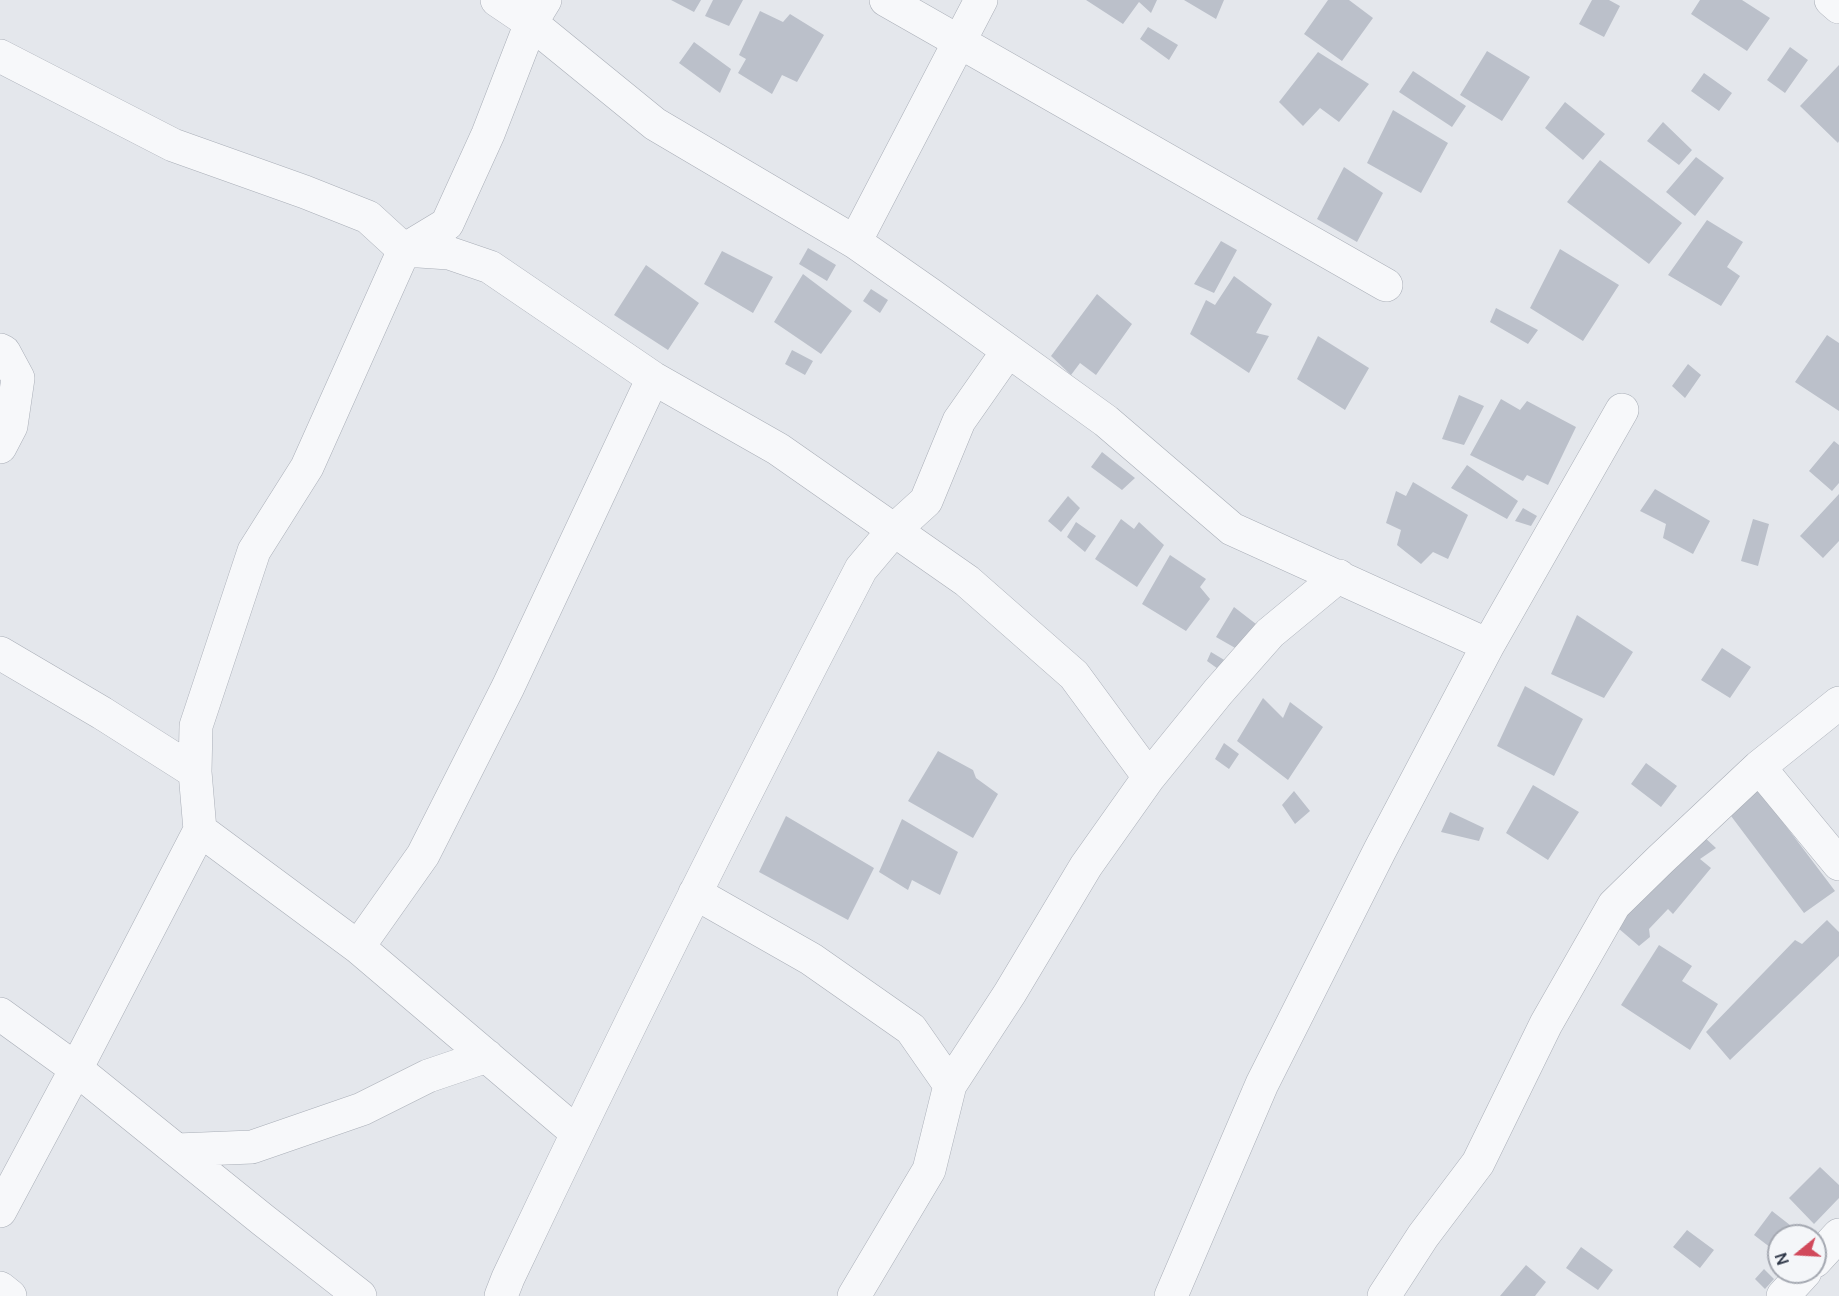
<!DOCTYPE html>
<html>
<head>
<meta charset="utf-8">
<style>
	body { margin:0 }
	#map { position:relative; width:1839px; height:1296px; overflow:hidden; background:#e4e7ec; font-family:Manrope,sans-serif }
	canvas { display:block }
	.north { position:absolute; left:1767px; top:1224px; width:60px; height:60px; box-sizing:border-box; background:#f4f6f9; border:2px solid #a4a8b1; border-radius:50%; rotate:252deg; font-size:16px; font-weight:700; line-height:24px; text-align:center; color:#2b3445 }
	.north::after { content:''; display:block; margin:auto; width:21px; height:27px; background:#d1495b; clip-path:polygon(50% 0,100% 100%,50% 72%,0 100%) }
</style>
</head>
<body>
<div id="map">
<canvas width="1839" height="1296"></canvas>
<div class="north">N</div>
</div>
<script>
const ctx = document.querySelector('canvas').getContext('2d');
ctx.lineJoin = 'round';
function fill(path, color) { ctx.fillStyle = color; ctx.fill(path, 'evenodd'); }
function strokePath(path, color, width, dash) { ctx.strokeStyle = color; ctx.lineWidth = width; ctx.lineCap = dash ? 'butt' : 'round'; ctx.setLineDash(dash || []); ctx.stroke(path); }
fill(new Path2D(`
	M671,0h30l-7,12z
	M713,0h30l-14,26 -24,-10z
	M1086,0h71l-6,13 -12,-11 -16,22z
	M1184,0h40l-8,19z
	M1328,0h21l24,18 -31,43 -38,-27z
	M1592,0h17l11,6 -16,31 -25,-13z
	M1700,0h42l28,18 -23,33 -56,-37z
	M760,11l23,11 7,-8 34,21 -27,47 -15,-7 -10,19 -34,-21 8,-14 -7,-4z
	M1148,27l30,18 -9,15 -29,-21z
	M694,42l37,27 -11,24 -41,-30z
	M1790,47l18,13 -23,33 -18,-13z
	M1487,51l43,26 -28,44 -42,-26z
	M1318,52l51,32 -30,38 -19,-14 -17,18 -24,-24z
	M1839,65v76l-1,2 -38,-37z
	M1413,71l53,35 -14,21 -53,-35z
	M1704,73l28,20 -13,18 -28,-20z
	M1565,102l40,32 -22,26 -38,-32z
	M1393,110l55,33 -27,50 -54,-30z
	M1663,122l29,28 -13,15 -32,-24z
	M1696,157l28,21 -29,38 -29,-24z
	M1600,160l82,63 -33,41 -82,-62z
	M1344,167l39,26 -26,49 -40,-23z
	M1707,220l36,22 -16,25 13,9 -19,30 -53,-31z
	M1221,241l16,9 -23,43 -20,-9z
	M808,248l28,17 -9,16 -28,-17z
	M1560,249l59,36 -36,56 -53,-33z
	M722,251l51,26 -20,36 -49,-29z
	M646,265l53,38 -31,47 -54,-35z
	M803,274l49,37 -31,43 -47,-32z
	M1234,276l38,28 -16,29 13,3 -20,37 -59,-39 16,-34 9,5z
	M871,289l17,11 -8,13 -17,-12z
	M1097,294l35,30 -36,51 -16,-12 -9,12 -20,-19z
	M1496,308l42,22 -10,14 -38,-22z
	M1827,335l12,8v68l-44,-29z
	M1318,336l51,32 -24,42 -48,-31z
	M792,350l21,11 -8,14 -20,-11z
	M1688,364l13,11 -16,23 -13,-12z
	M1459,395l25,11 -20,39 -22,-6z
	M1501,399l19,11 7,-9 49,26 -28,58 -21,-10 -4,6 -53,-26z
	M1834,441l5,4v38l-7,8 -23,-20z
	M1102,452l33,26 -13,12 -31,-23z
	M1467,465l51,36 -11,18 -56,-31z
	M1413,482l55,33 -20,44 -15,-7 -12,12 -24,-19 4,-15 -15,-7 10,-32 10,5z
	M1655,489l55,32 -17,33 -30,-16 3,-14 -26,-13z
	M1839,494v47l-16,17 -23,-22z
	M1068,496l12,12 -19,24 -13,-11z
	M1523,508l14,8 -6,10 -16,-5z
	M1121,519l13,10 5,-7 25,23 -27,42 -42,-28z
	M1753,519l16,5 -11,42 -17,-5z
	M1076,522l20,14 -11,16 -18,-15z
	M1170,555l36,24 -6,8 10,12 -24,32 -44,-27z
	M1234,607l22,17 -19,25 -21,-12z
	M1577,615l56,37 -29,46 -53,-24z
	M1722,648l29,19 -21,31 -29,-18z
	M1211,652l15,9 -5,10 -14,-10z
	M1525,686l58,33 -29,57 -57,-30z
	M1263,698l20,20 7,-16 33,25 -35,53 -51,-39z
	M1224,743l15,11 -10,15 -14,-10z
	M938,751l35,19 3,8 22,16 -25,44 -65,-37z
	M1646,763l31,23 -16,21 -30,-23z
	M1533,785l46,27 -31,48 -42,-27z
	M1755,785l80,106 -31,22 -79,-105z
	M1294,791l16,20 -15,13 -13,-19z
	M1450,812l34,16 -5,13 -38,-9z
	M786,816l88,52 -26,52 -89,-48z
	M902,819l56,33 -18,43 -28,-15 -4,10 -29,-18z
	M1702,835l14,13 -16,11 11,9 -38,46 -5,-5 -19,20 1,8 -11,9 -21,-18 19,-34z
	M1827,920l12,12v24l-109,104 -24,-28 89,-92 7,4z
	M1659,945l33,21 -10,15 36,23 -28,46 -69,-45z
	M1820,1167l19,18v13l-25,26 -25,-26z
	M1772,1211l32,25h-25v18l-25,-19z
	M1687,1230l27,20 -14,18 -27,-21z
	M1581,1247l32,23 -15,20 -32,-22z
	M1526,1265l20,17 -11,14h-35z
	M1764,1269l10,10 -9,10 -10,-10z`), '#bbc0ca');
const minor = new Path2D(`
	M497,0l34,23 124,101 200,118 76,53 175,126 126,108 256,116
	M886,0l500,285
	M1831,0l8,7
	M0,56l173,89 132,47 63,25 36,33 45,3 41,14 163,111 125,71 189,132 107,94 75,102
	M855,242l126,-242
	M0,350l4,2 14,26 -7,48 -11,21
	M0,653l102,60 93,59
	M1759,767l80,97
	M200,830l158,117 219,186
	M695,893l116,66 100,70 39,56
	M358,947l65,-92 85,-168 145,-309
	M0,1014l76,55 -76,142
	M177,1150l75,-3 110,-38 66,-33 59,-20
	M1815,1261l24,-26
	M0,1288l10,8
	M360,1296l-97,-76 -187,-151 124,-239 -5,-58 1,-46 58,-175 53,-84 97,-217 43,-26 41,-90 43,-111 14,-23
	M501,1296l7,-18c113,-239 231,-475 353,-709l32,-38 33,-30 33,-80 49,-70
	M854,1296l75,-126 21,-85 60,-92 76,-127 63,-89 69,-85 52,-59 69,-57
	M1171,1296l91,-212 118,-234 108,-205 134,-235
	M1384,1296l39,-60 55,-73 68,-139 68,-119 46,-45 99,-93 80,-64
	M1783,1296l22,-24`);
strokePath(minor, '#a9aeb7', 34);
strokePath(minor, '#f7f8fa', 33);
</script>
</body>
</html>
